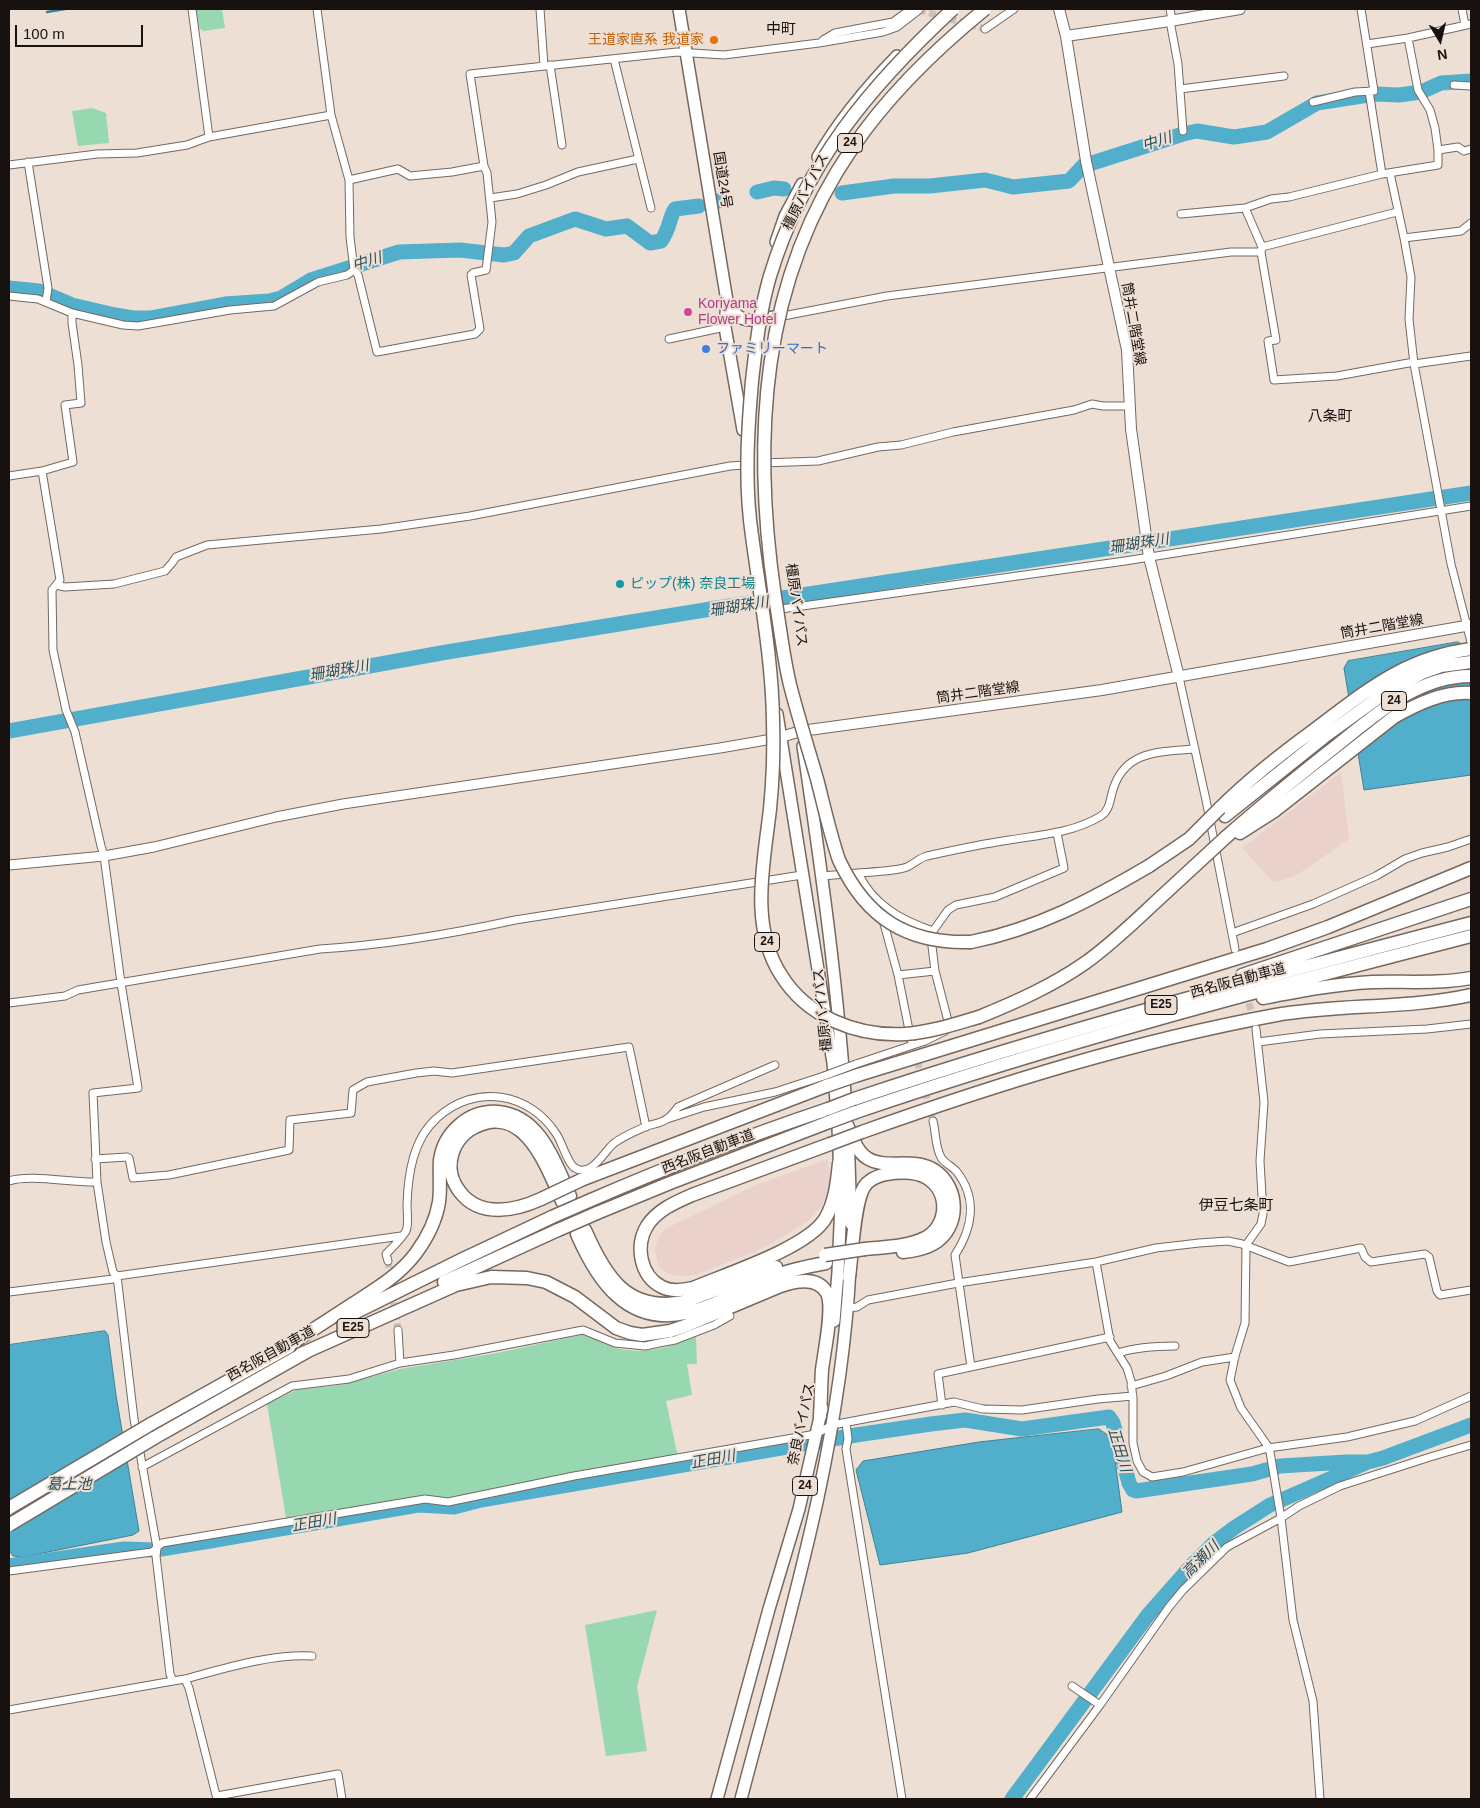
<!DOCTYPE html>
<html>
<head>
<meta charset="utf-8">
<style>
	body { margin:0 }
	#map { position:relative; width:1480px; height:1808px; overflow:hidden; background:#eedfd5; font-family:Arial,sans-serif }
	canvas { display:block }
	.frame { position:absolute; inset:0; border:10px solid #17120f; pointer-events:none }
	.north { position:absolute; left:1415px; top:15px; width:50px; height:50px; -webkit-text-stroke:4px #eedfd5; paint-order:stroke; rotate:171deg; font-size:14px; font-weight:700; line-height:20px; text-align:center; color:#17120f }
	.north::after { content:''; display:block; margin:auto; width:18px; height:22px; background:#17120f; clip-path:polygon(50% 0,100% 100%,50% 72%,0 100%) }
	.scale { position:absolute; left:15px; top:25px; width:128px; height:22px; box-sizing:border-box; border:2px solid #17120f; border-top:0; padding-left:6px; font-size:15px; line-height:18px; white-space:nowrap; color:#17120f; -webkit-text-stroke:4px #eedfd5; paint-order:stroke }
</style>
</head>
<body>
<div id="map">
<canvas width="1480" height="1808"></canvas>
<div class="frame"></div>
<div class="north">N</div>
<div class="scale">100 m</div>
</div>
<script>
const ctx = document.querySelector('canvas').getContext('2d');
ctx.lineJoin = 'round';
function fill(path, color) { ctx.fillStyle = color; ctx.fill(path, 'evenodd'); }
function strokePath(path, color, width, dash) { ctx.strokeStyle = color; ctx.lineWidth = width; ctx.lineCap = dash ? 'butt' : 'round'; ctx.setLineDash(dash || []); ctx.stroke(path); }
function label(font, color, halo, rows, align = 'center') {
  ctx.font = font + ' Arial,"Noto Sans JP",sans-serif'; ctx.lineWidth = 4; ctx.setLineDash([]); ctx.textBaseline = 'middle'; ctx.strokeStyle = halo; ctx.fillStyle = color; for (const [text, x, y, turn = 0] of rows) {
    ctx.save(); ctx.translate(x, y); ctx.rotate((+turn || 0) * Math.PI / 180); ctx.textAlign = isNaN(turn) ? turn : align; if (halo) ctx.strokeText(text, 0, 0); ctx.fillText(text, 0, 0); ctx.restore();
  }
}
fill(new Path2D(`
	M1341,772l8,67 -52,36 -23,8 -32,-35z
	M828,1159l2,17 -2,16 -7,15 -12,13 -18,12 -34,19 -62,24 -15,1 -11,-2 -9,-6 -3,-7 -2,-12 3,-11 7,-9 93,-45z`), '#ebd1cc');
fill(new Path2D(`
	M196,9h26l3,19 -22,3 -4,-3z
	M92,108l14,5 3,30 -31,3 -6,-35z
	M585,1334c9,4 17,9 26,12 28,11 59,1 85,-9l1,27h-10l5,31 -26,6 12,56 -228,43 -42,-1 -122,19 -19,-114 29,-14 45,-5 59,-16 97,-16z
	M657,1610l-20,77 10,64 -41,5 -21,-131z`), '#97d8b0');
const water = new Path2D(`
	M1458,642l6,4 7,46v83l-107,15 -20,-122 4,-7z
	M105,1331l3,4 8,60 23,136 -6,4 -110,22 -10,-1 -4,-6v-205z
	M1099,1429l13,9 10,74 -154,41 -88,12 -24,-95 7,-9 116,-19z`);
fill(water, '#52afcb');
strokePath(water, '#408093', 1);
strokePath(new Path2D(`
	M47,12l18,-3`), '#408093', 2.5);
strokePath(new Path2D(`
	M757,192l17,-4 10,1
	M842,193l52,-7h36l55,-6 28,7 56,-6 14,-15 100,-32 14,-3 37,6 33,-5 50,-29 58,-9 24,1 22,-3 20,-9 30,-2
	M715,202l7,-2
	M9,288l30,3 33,14 43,10 18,3h17l75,-14 44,-3 12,-3 30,-18 88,-28 61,-2 44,5 10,-2 15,-17 46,-17 31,10 21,-3 23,17 11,-2c9,-12 8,-23 14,-32l24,-3
	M9,731l438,-79 270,-44 754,-115
	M9,1566l115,-17 31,1 55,-9 208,-36 36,2 27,-7 375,-65 75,-11 34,-4 57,9 87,-12 4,6 16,60 4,7 3,1 116,-17 28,-8 66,-4h22
	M1012,1799l136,-184 45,-51 20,-20 21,-16 36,-23 98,-43 15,-4 88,-33`), '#52afcb', 15);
strokePath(new Path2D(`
	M919,10l66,19
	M1246,993l8,28
	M912,1041l21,80
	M388,1261l10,69`), '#cec0b7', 7, [7, 3.5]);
const minor = new Path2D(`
	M192,9l17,128
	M317,9l14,106 18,65 1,57 4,33 4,5 19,77 98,-18 5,-5 -9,-54 2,-2 13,-3 6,-48 -5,-49 -3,-7 -14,-92 207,-22 47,3 95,-12 64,-11 14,-5 22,-17
	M540,9l4,57
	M1170,9l2,11
	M1462,9l3,16
	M1170,21l8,43 5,67
	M985,29l29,-20
	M823,40l12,-7 58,-11 18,-13
	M1367,44l41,-6 63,-14
	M614,59l37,149
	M550,65l12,80
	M1454,85l17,1
	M1180,89l104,-13
	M1369,91l13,83
	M1313,102l42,-10 19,-1 -13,-82
	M1438,150l20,-3 6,4 7,-2
	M28,162l20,126 -2,14
	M9,165l88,-11 40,-1 50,-8 22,-8 122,-22
	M1390,173l14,65 7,39 -2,42 5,45 37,200 20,78
	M349,180l49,-11 12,7 42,-4 32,-6
	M490,198l27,-4 29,-9 32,-13 60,-13
	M1245,208l17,39
	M1181,214l64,-6 26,-9 18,-2 93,-23 56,-9v-15l-3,-22 -5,-18 -12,-20 -10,-52
	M1404,238l57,-7 10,-8
	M1261,252l15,88 -8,1 6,39 63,-4 77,-14
	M9,296l29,3 34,14 51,12 15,1 92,-16 44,-4 44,-24 29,-7 7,-5
	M778,317l109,-21 344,-44h30l1,-5 135,-35
	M669,339l56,-12 2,-2
	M1414,364l57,-8
	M763,463l55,-2 60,-14 23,-2 52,-13 121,-22 18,-6 11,2h27
	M42,471l18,109 -8,10 1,60 13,60 9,22 26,114 3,10 17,127 17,105 -45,5 4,89 9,60 7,30 4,4 17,143 23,129 -1,8 14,118 3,7 12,-2 4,9 28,111
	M9,476l33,-5 31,-9 -8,-57 16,-2 -3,-38 -6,-42v-10
	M56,585l9,2 49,-3 51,-13 7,-8 4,-6 31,-12 174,-16 89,-13 260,-50 14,-1
	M781,609l344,-48 346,-55
	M1179,677l27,123 29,149
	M858,873c13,-1 39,-2 49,-6 7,-3 12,-9 20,-11 27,-6 55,-12 82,-16 31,-5 64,-7 92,-24 8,-5 9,-15 11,-23 11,-43 47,-41 83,-44
	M822,876l36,-3c15,32 43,47 75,58l-1,15 3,25 13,50 -3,10 -20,10 -69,23
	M883,920l15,55 37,-4
	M933,931l15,-21 8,-5 39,-8 69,-29 -7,-35
	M1232,933l81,-29 63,-28 29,-17 17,-6 26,-6 23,-8
	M898,975l13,65
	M9,1003l56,-7 13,-6 242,-41c65,-4 131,-15 195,-29l287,-45
	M1256,1029l8,73 -4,59 3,53 -2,10 -15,21 -1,78 -10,33 -5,24 11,28 26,37 3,7 11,66 12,102 20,81 7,98
	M1258,1042l62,-8 107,-5 44,-5
	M667,1119l37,-12 71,-15 49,-16
	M933,1121c3,11 2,28 9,38 4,5 11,8 15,13 21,27 15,57 -2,83l16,112
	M95,1159l32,-2 2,1 4,20 36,-3 120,-25 1,-30 61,-7 2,-23 14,-8 49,-9 18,-2 18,2 177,-26 17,80
	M9,1181c21,-7 63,2 88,1
	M388,1261l-2,-7c6,-6 16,-16 20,-23 3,-6 1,-19 1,-26 1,-31 6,-66 30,-87 38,-35 93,-26 120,17 5,8 11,29 18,33 16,10 29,-16 38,-24 10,-8 23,-13 34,-18 6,-2 16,-3 21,-8 4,-3 7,-7 10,-11l97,-42
	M1096,1262l14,79 17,27 4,13 2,18v44l4,18 6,11 9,5 31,-5 85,-24 79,-11 68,-16 56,-25
	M9,1292l104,-13 4,-3 284,-40
	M847,1308l10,-1 11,-7 90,-17 138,-21 60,-14 43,-5 29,-2 14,3 47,18 72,-14 4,9 6,5 54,-8 4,3 8,34 3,4 31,-5
	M398,1330l2,33
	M1118,1353c19,-6 37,-7 57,-7
	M1131,1386l35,-10 36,-14 33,-5
	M942,1405l-4,-31 172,-37
	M846,1423l2,16 -2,10 56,350
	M142,1467l150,-81 57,-7 51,-16 54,-8 129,-25 32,13 30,3 14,-3 16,-3 39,-15 16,-9
	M9,1571l143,-19 10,-9 263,-44 23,3 126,-26 242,-42 16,-9 122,-23 29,7 39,1 76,-11 35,-3
	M185,1679c41,-11 85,-25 127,-23
	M1072,1686l28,19
	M9,1710l164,-29
	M217,1796l121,-22 4,25
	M1030,1799l70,-94 69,-98 14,-17 44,-43 54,-29 18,-12 41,-20 90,-29 41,-12`);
const tertiary = new Path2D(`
	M9,865l95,-9 50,-9 122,-30 67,-13 377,-56 58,-10`);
const secondary = new Path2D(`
	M1059,9l7,27 20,125 41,189 4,79 18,128 30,120
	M1066,36l104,-15 70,-12
	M781,737l20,-6 301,-41 369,-65`);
const trunk = new Path2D(`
	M679,9l48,292c10,23 24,21 46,16
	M818,157c22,-38 49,-70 79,-101
	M776,242l9,-26 17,-32
	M727,301l-2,26 18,103
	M777,714l56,349 5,64 3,75 -3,70 -4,49
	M803,746c18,121 35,241 43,363
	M848,1130l3,94
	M717,1799l52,-190 30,-100 23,-101
	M741,1799c46,-175 100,-349 109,-531`);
const motorway = new Path2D(`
	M1220,808c29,-29 61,-54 94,-78 52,-39 90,-72 157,-81
	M1225,816l99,-79 65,-47 35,-18 17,-6 30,-4
	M1240,833l33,-21 121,-95c23,-13 50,-26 77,-24
	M1226,837c33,-29 66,-56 100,-83 43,-33 87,-78 145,-78
	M971,942c66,-13 120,-42 178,-76
	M1242,975l229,-76
	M1263,998c36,-7 72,-14 109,-16 33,-1 67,2 99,-4
	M979,1017c37,-15 73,-31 106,-54 27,-19 51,-43 76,-66
	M858,1075l409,-126 61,-22 143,-59
	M854,1099c203,-68 410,-122 617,-176
	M856,1112c202,-69 408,-123 615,-176
	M847,1125c5,11 9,26 20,33 18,12 46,-1 67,12 26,17 27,58 -1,74 -9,5 -20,7 -30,8
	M862,1132c135,-48 273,-91 414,-117 65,-11 131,-6 195,-20
	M830,1144l-138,51c-16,7 -35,15 -45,31 -12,20 -7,50 15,61 10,5 21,3 31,1 33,-14 114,-40 132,-69 10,-17 12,-36 14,-56
	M581,1180l245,-94
	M541,1199c-26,12 -61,19 -81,-7 -7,-9 -11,-21 -9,-32 2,-14 11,-27 24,-33 49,-25 72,40 87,74
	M591,1200c78,-34 157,-64 237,-91
	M597,1213l73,-30 159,-61
	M585,1230c20,46 42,83 99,72l92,-35
	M577,1234c20,46 50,92 109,79 31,-7 59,-25 88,-37 17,-6 35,-10 52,-13
	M849,1277c3,-21 5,-74 15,-90 5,-8 13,-11 22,-13 13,-2 30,-3 41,4 23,14 21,48 -2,60 -18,9 -41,9 -60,11
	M444,1282l114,-52
	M346,1317l115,-57 91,-43
	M281,1350c24,-15 47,-30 70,-45 23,-15 48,-29 65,-52 11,-15 20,-32 23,-51 2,-14 0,-28 1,-42 4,-28 29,-50 58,-48 43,4 57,51 72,84
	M301,1354l155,-69 35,-8 36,1 19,4 29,15 41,31 14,5 12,2 28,-4 15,-5 93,-39c16,-6 39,-12 49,6 7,15 -3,59 -5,77 -1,15 -1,30 -2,46
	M151,1424l138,-77
	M154,1438l154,-87`);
strokePath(minor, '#75685f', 9);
strokePath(tertiary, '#75685f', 11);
strokePath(secondary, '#75685f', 12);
strokePath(trunk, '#75685f', 14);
strokePath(motorway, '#75685f', 15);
strokePath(minor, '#fff', 7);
strokePath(tertiary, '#fff', 9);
strokePath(secondary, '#fff', 10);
strokePath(trunk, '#fff', 11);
strokePath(motorway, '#fff', 12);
const minorBridge = new Path2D(`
	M824,1076l32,-12`);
const motorwayBridge = new Path2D(`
	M953,9c-83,77 -149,155 -183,267 -10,34 -14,70 -18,105 -4,46 -7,93 -2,139 8,67 22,133 23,200 1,30 0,59 -3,89 -6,54 -21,116 11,166 26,42 76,62 125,59 25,-2 49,-10 73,-17
	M1149,866l40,-27 31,-31
	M1161,897l65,-60
	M971,942c-64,2 -105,-24 -132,-82 -9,-26 -15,-54 -22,-81 -9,-31 -19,-63 -27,-94 -7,-29 -10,-59 -15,-88 -23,-157 -15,-316 78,-450 36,-53 83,-98 132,-138
	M826,1086l32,-11
	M828,1109l26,-10
	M829,1122l27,-10
	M830,1144l32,-12
	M541,1199l40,-19
	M552,1217l39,-17
	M558,1230l39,-17
	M825,1255l40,-6
	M9,1508l142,-84
	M9,1525l145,-87`);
strokePath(minorBridge, '#75685f', 9, []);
strokePath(motorwayBridge, '#75685f', 15, []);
strokePath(minorBridge, '#fff', 7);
strokePath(motorwayBridge, '#fff', 12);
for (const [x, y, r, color] of [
	[714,40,5,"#e8710a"],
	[688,312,5,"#d1479c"],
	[706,349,5,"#3f7fe0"],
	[620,584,5,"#0f9aa8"]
]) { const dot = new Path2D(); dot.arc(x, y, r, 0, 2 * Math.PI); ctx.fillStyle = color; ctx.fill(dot); strokePath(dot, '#eedfd5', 2); }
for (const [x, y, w] of [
	[850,143,25],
	[1394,701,25],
	[767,942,25],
	[1161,1005,32],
	[353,1328,32],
	[805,1486,25]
]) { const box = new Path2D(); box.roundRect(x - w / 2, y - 9.5, w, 19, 4); ctx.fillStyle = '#eedfd5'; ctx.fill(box); strokePath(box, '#17120f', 1); }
label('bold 12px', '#17120f', null, [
	["24",850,143],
	["24",1394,701],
	["24",767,942],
	["E25",1161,1005],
	["E25",353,1328],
	["24",805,1486]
]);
label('14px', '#c56008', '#eedfd5', [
	["王道家直系 我道家",704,40]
], 'right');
label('14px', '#17120f', '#eedfd5', [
	["国道24号",722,180,81],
	["橿原バイパス",806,192,-63],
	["筒井二階堂線",1133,324,80],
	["橿原バイパス",796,605,82],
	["筒井二階堂線",1382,627,-10],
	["筒井二階堂線",978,693,-8],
	["西名阪自動車道",1238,981,-15],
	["橿原バイパス",823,1010,-96],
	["西名阪自動車道",708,1152,-21],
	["西名阪自動車道",271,1354,-29],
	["奈良バイパス",802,1424,-78]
]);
label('14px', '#b23c85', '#eedfd5', [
	["Koriyama",698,304],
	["Flower Hotel",698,320]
], 'left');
label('14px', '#366cbe', '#eedfd5', [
	["ファミリーマート",716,349]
], 'left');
label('14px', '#0d838f', '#eedfd5', [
	["ピップ(株) 奈良工場",630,584]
], 'left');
label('15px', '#17120f', '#eedfd5', [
	["中町",781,30],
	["八条町",1330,417],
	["伊豆七条町",1236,1206]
]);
label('italic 15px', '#254e5a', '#eedfd5', [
	["中川",1157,142,-18],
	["中川",367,262,-17],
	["珊瑚珠川",1139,544,-9],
	["珊瑚珠川",739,607,-9],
	["珊瑚珠川",339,671,-10],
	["正田川",1119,1450,73],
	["正田川",713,1460,-10],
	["葛上池",69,1485],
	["正田川",314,1523,-10],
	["高瀬川",1201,1560,-45]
]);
</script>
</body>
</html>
